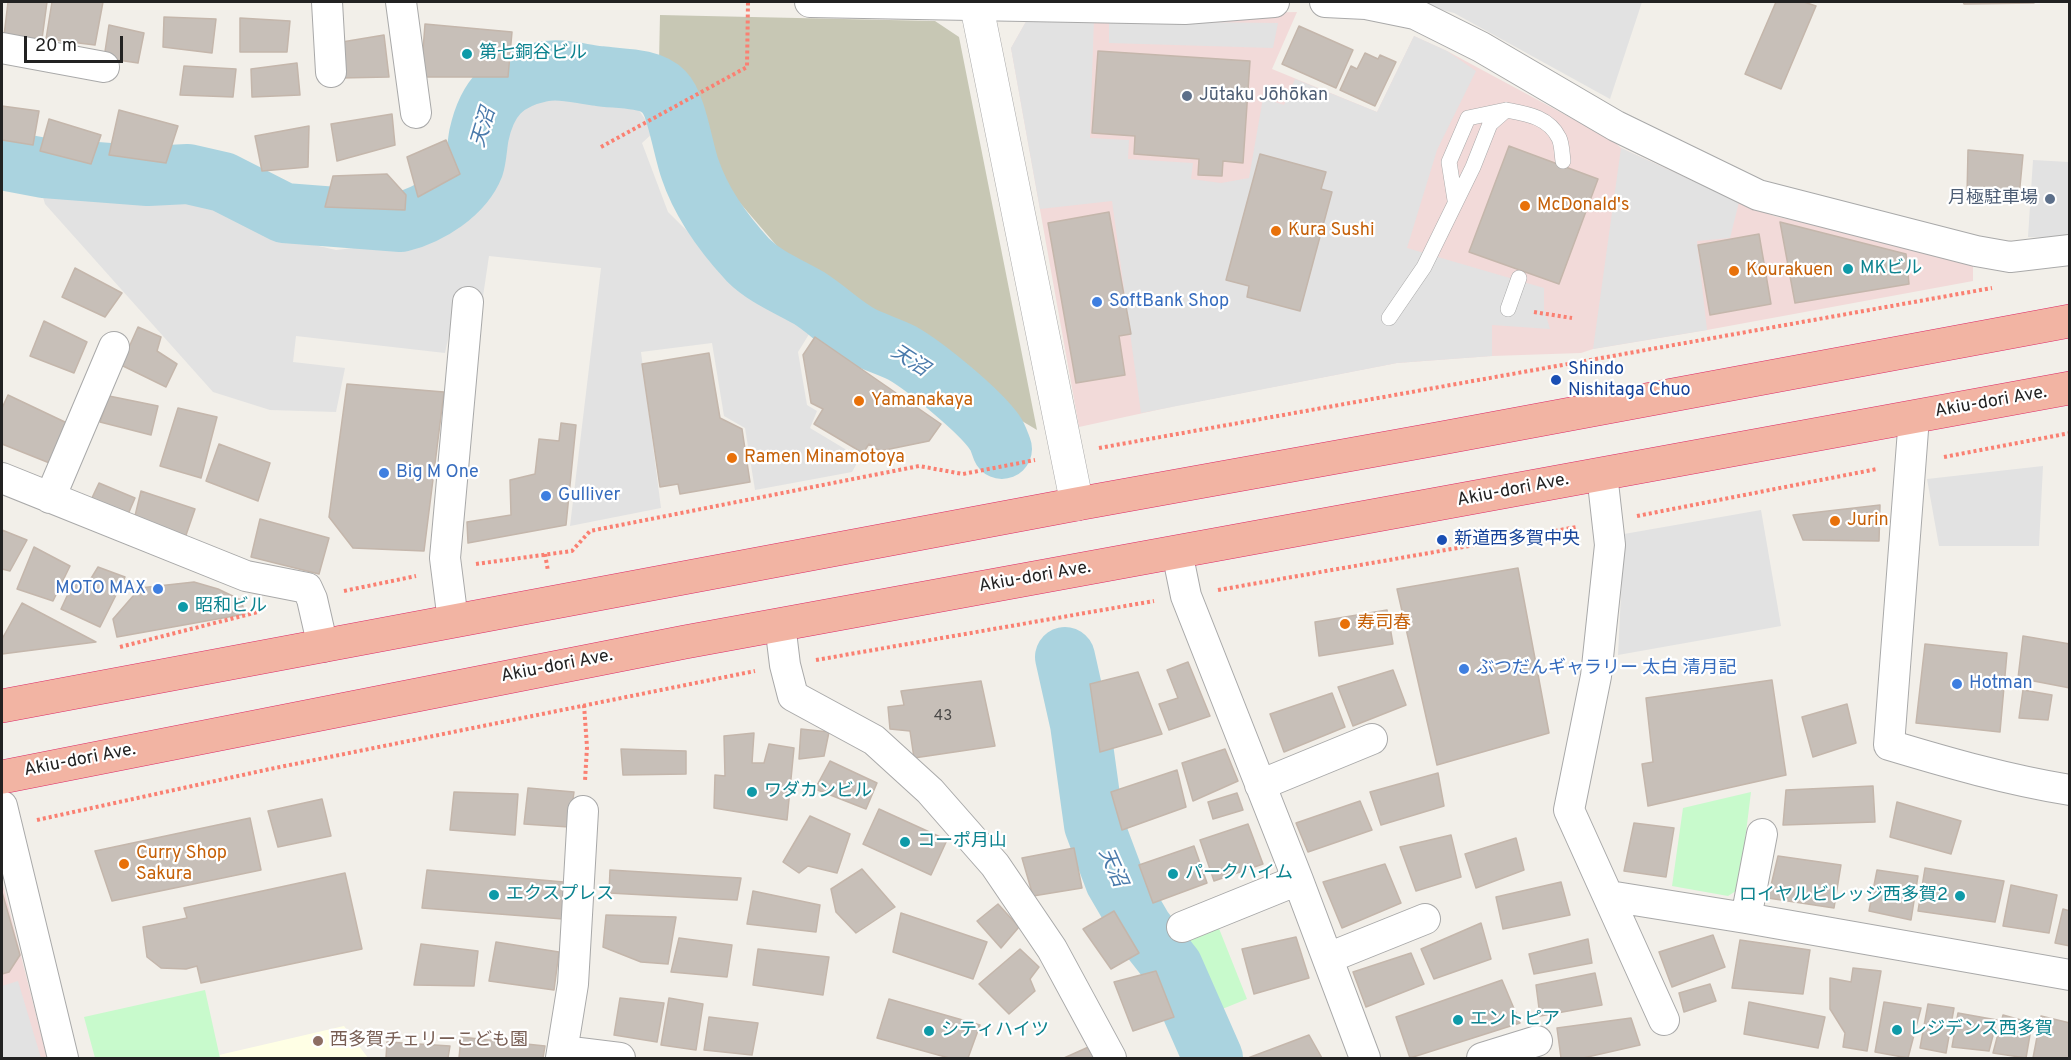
<!DOCTYPE html>
<html>
<head>
<meta charset="utf-8">
<style>
	body { margin:0 }
	#map { position:relative; width:2071px; height:1060px; overflow:hidden; background:#f2efe9; font-family:Overpass,sans-serif }
	canvas { display:block }
	.frame { position:absolute; inset:0; border:3px solid #222; pointer-events:none }
	.scale { position:absolute; left:24px; top:36px; width:99px; height:27px; box-sizing:border-box; border:3px solid #222; border-top:0; padding-left:8px; font-size:18px; line-height:21px; white-space:nowrap; color:#222; -webkit-text-stroke:4px #fff; paint-order:stroke }
</style>
</head>
<body>
<div id="map">
<canvas width="2071" height="1060"></canvas>
<div class="frame"></div>
<div class="scale">20 m</div>
</div>
<script>
const ctx = document.querySelector('canvas').getContext('2d');
ctx.lineJoin = 'round';
function fill(path, color) { ctx.fillStyle = color; ctx.fill(path, 'evenodd'); }
function strokePath(path, color, width, dash) { ctx.strokeStyle = color; ctx.lineWidth = width; ctx.lineCap = dash ? 'butt' : 'round'; ctx.setLineDash(dash || []); ctx.stroke(path); }
function label(font, color, halo, rows, align = 'center') {
  ctx.font = font + ' Overpass,"Noto Sans JP",sans-serif'; ctx.lineWidth = 4.5; ctx.setLineDash([]); ctx.textBaseline = 'middle'; ctx.strokeStyle = halo; ctx.fillStyle = color; for (const [text, x, y, turn = 0] of rows) {
    ctx.save(); ctx.translate(x, y); ctx.rotate((+turn || 0) * Math.PI / 180); ctx.textAlign = isNaN(turn) ? turn : align; if (halo) ctx.strokeText(text, 0, 0); ctx.fillText(text, 0, 0); ctx.restore();
  }
}
fill(new Path2D(`
	M1297,12l-25,57 105,43 37,-76 33,15 165,89 9,8 118,54 35,14 199,45v20l-266,49 -114,19 -12,4 -89,3 -95,7 -217,42 -101,22 -68,-379 17,-30z
	M2,881l45,177h-45z`), '#f2dad9');
fill(new Path2D(`
	M344,1026l24,32h-148l-1,-3z`), '#ffffe5');
fill(new Path2D(`
	M660,15l275,6 24,16 78,393 -20,-12 -72,-60 -144,-84 -85,-99 -31,-92 -26,-21z`), '#c7c7b4');
fill(new Path2D(`
	M1751,792l-12,97 -11,7 -56,-10 11,-78z
	M1216,921l31,78 -37,15 -33,-75z
	M205,990l15,68h-125l-11,-41z`), '#c8facc');
fill(new Path2D(`
	M1412,2h230l-32,97 -156,-86z
	M1094,17l-4,121 39,2 -1,19 65,4 -2,16 30,4 28,-5 14,-80 21,7 11,-26 82,33 37,-76 33,15 29,20 -39,79 -30,98 137,40v21l6,20 -58,-4v31l-95,7 -256,50 -29,-212 -72,8 -29,-161 17,-30z
	M1109,21l169,2 -5,25 -164,-5z
	M579,89l52,10 23,33 -12,11 26,69 91,90 52,29 -13,21 9,53 10,6 -7,17 50,30 -8,14 -97,18 -10,-62 -21,-12 -12,-73 -71,9 20,156 -91,18 31,-258 -112,-12 -7,47 -25,-4 -12,54 -149,-17 -3,26 52,6 -9,44 -66,-2 -57,-18 -168,-188 -4,-14 96,9 49,-4 89,41 61,14 87,-10 59,-47 14,-43v-24l17,-27z
	M1621,148l118,54 -9,36 -33,3 10,89 -114,19z
	M2033,160l36,2v77l-41,-2z
	M2043,466l-4,80h-100l-12,-67z
	M1761,510l20,116 -163,29 6,-121z
	M18,981l23,77h-39v-72z`), '#e2e2e2');
strokePath(new Path2D(`
	M2,160l42,8 104,8 40,-2 35,8 61,31 117,9c28,-7 62,-28 73,-56 3,-10 3,-21 5,-31 8,-37 25,-55 62,-63 19,-5 39,2 58,4 19,3 51,1 65,16 13,13 19,58 26,77 11,33 34,65 58,91 17,17 40,26 61,38 19,12 35,29 55,39 13,6 26,10 38,16 23,13 78,58 93,80 3,4 5,11 7,16
	M1065,657l15,67 14,101 21,56 28,48 30,38 40,91`), '#aad3df', 60);
const building = new Path2D(`
	M8,2h39l-5,37 -38,-3z
	M52,2h51l-8,43 -49,-6z
	M1776,2h28l12,4 -35,83 -36,-15z
	M1963,2h71v1l-70,1z
	M164,17l52,2 -4,34 -49,-6z
	M240,18l50,3 -3,31h-47z
	M425,24l87,8 -4,45h-87z
	M109,25l35,8 -6,30 -34,-5z
	M1299,26l54,24 -17,38 -54,-24z
	M384,35l5,42 -49,1 -4,-35z
	M1098,51l152,10 -7,102 -20,-2 -1,15 -24,-1 1,-16 -65,-5 1,-18 -43,-3z
	M1365,53l13,6 2,-4 16,7 -21,44 -35,-16 11,-24 6,3z
	M297,63l3,32 -48,2 -1,-28z
	M184,66l52,3 -3,28 -53,-2z
	M2,106l37,5 -6,34 -31,-5z
	M119,110l59,16 -12,37 -57,-8z
	M392,114l3,31 -58,16 -6,-37z
	M49,119l52,16 -10,29 -51,-13z
	M309,126l-1,41 -46,4 -7,-35z
	M446,140l14,34 -42,23 -11,-40z
	M1509,146l89,33 -39,105 -90,-32z
	M1968,150l55,5 -4,42 -52,-1z
	M1260,154l66,18 -5,17 11,3 -32,119 -53,-14 2,-11 -23,-6z
	M387,174l19,21 -1,15 -80,-3 8,-31z
	M1109,212l22,122 -12,2 6,39 -49,8 -28,-160z
	M1780,222l126,32 3,30 -114,19z
	M1759,234l12,70 -61,11 -12,-70z
	M75,268l47,25 -17,24 -43,-20z
	M44,321l43,21 -13,31 -44,-17z
	M138,327l23,10 -4,14 20,13 -11,23 -45,-22z
	M815,337l126,87 -12,17 -49,10 -11,-7 -6,9 -49,-29 9,-15 -12,-6 -8,-48z
	M709,353l11,65 22,11 8,53 -70,12 -2,-10 -18,3 -18,-123z
	M347,384l97,8 -20,159 -71,-3 -24,-31z
	M8,395l59,28 -15,41 -50,-20v-36z
	M109,396l49,10 -7,29 -51,-13z
	M178,408l39,9 -16,61 -41,-12z
	M561,423l15,2 -10,100 -98,18 -1,-21 44,-7 -1,-35 25,-6 4,-35 20,2z
	M219,444l51,19 -12,38 -52,-20z
	M99,483l36,15 -9,21 -36,-17z
	M141,491l54,18 -10,29 -51,-18z
	M1880,505l-1,36 -76,-1 -10,-25z
	M260,519l69,19 -10,36 -68,-17z
	M2,530l25,10 -17,31 -8,-2z
	M34,547l36,19 -17,35 -36,-12z
	M98,567l27,10 -25,50 -39,-18 13,-28 13,4z
	M1518,568l31,165 -112,32 -40,-176z
	M194,582l24,7 23,11 4,14 -128,23 -4,-18 27,-31z
	M22,603l74,39 -94,12v-15z
	M1387,610l6,34 -74,12 -4,-34z
	M2023,636l47,8v44l-52,-10z
	M1925,644l82,9 -7,79 -84,-9z
	M1188,662l22,54 -41,14 -10,-26 19,-6 -11,-28z
	M1393,670l13,35 -53,21 -15,-39z
	M1138,672l24,62 -62,18 -10,-68z
	M1772,680l14,95 -138,31 -6,-42 11,-2 -7,-64z
	M981,681l14,65 -81,12 -4,-27 -20,-2 -2,-22 16,-2 -3,-14z
	M2023,690l29,5 -4,25 -29,-2z
	M1332,693l13,34 -61,25 -14,-38z
	M1847,704l9,39 -43,14 -11,-40z
	M801,729l28,3 -5,24 -25,3z
	M754,733l-2,30h12l5,-19 25,4 -7,72 -73,-12 1,-33 10,1 -1,-40z
	M621,749l65,2v23l-63,1z
	M1225,749l13,32 -45,20 -11,-38z
	M830,761l47,22 -11,26 -51,-20z
	M1177,770l9,37 -64,23 -11,-38z
	M1438,773l6,33 -63,19 -11,-33z
	M1873,786l2,36 -92,3 3,-35z
	M528,788l46,4 -5,35 -45,-3z
	M454,792l64,2 -3,41 -65,-5z
	M1237,793l6,17 -30,9 -5,-17z
	M322,799l9,37 -53,11 -10,-36z
	M1360,801l12,29 -64,22 -12,-29z
	M1897,802l64,19 -10,33 -61,-17z
	M879,809l68,31 -16,35 -68,-31z
	M810,816l40,18 -13,39 -29,-7 -9,7 -16,-11z
	M250,818l11,52 -149,31 -17,-50z
	M1634,823l40,5 -8,49 -42,-6z
	M1248,824l15,40 -49,17 -14,-41z
	M1451,835l10,42 -45,14 -16,-44z
	M1516,838l8,32 -48,18 -11,-34z
	M1194,846l13,37 -54,20 -14,-38z
	M1074,848l8,40 -49,8 -11,-38z
	M1778,856l63,9 -7,43 -66,-10z
	M1385,864l16,39 -59,25 -19,-46z
	M1925,868l79,13 -9,41 -77,-11z
	M862,869l33,38 -39,26 -20,-21 -5,-23z
	M427,870l137,12 -1,37 -141,-11z
	M610,870l131,8 -4,22 -128,-7z
	M1877,870l41,6 -7,44 -42,-9z
	M345,873l17,76 -161,34 -4,-17 -11,3 -25,-1 -14,-11 -4,-30 44,-9 -3,-10z
	M1561,882l9,33 -67,14 -7,-32z
	M2011,885l46,10 -8,38 -46,-7z
	M753,891l67,14 -4,27 -69,-8z
	M2,892l18,63 -11,17 -7,2z
	M998,904l21,23 -18,21 -24,-27z
	M2063,909l7,2v35l-15,-3z
	M1114,911l25,42 -28,16 -28,-40z
	M901,913l86,29 -14,37 -80,-27z
	M606,915l70,2 -8,47 -27,-2 -38,-15z
	M1481,923l10,36 -57,20 -13,-30z
	M1713,935l12,32 -53,20 -13,-35z
	M1296,937l13,41 -55,16 -12,-45z
	M679,938l53,7 -5,32 -56,-5z
	M1588,939l4,24 -58,11 -5,-20z
	M1740,940l70,10 -7,44 -71,-6z
	M496,942l63,10 -5,38 -65,-9z
	M421,944l57,7 -4,35 -60,-1z
	M758,949l71,8 -6,38 -70,-10z
	M1020,949l19,18 -9,12 5,12 -26,23 -30,-30z
	M1411,953l13,31 -58,23 -13,-35z
	M1853,968l28,3 -14,80 -24,-4 2,-14 -15,-24v-31l21,4z
	M1156,971l18,46 -41,14 -19,-49z
	M1595,973l7,32 -62,11 -4,-31z
	M1502,980l18,43 -110,35 -14,-41z
	M1710,984l6,17 -32,11 -5,-19z
	M620,998l44,5 -7,39 -43,-7z
	M669,998l34,6 -7,46 -35,-5z
	M889,999l91,26 -12,33h-19l-72,-20z
	M1749,1002l76,15 -7,31 -74,-14z
	M1884,1002l37,6 -13,50 -33,-6z
	M1928,1004l26,4 -8,45 -26,-5z
	M1958,1013l39,7 -8,31 -37,-4z
	M2003,1015l29,8 -6,35 -33,-5z
	M2041,1016l29,7v35h-37z
	M709,1017l49,6 -6,32 -48,-5z
	M1631,1018l9,27 -57,13h-22l-4,-30z
	M1309,1035l13,23h-74z
	M461,1037l84,9 -2,12h-84z
	M387,1042l63,4 -2,12h-62z
	M1093,1045l7,13h-36z`);
fill(building, '#c7bfb8');
strokePath(building, '#c4b6ab', 1.5);
const service = new Path2D(`
	M1455,200l-6,-38 19,-44 38,-8
	M1508,309l11,-31
	M1389,318l35,-51 49,-100 17,-43 16,-14c21,4 43,7 53,28 3,6 3,16 4,23`);
const minor = new Path2D(`
	M327,2l4,70
	M401,2l15,111
	M810,2l375,7 89,-7
	M1325,2l41,2 49,10 66,33 135,79 142,69 218,56 34,6 60,-7
	M2,48l102,19
	M1914,417l-25,328c60,18 119,35 181,45
	M1602,474l8,71 -14,131 -27,134 95,210
	M2,478l244,98 61,12 5,11 11,48
	M50,498l64,-151
	M1177,552l9,44 112,284 67,178
	M453,621l-8,-63 23,-256
	M780,624l5,41 8,31 81,44 56,51 65,74 57,84 59,109
	M1260,785l112,-46
	M2,806l61,252
	M1609,896l137,22 324,57
	M1746,918l16,-84
	M1182,927l116,-47
	M1328,958l97,-39
	M563,1051l57,7
	M561,1058l12,-74 10,-173
	M1482,1058l55,-17`);
const tertiary = new Path2D(`
	M976,3l101,501`);
const trunk = new Path2D(`
	M2,706l1075,-202 365,-66 628,-117
	M2,777l683,-135 1385,-254`);
strokePath(service, '#a9a9a9', 16);
strokePath(minor, '#a9a9a9', 32);
strokePath(tertiary, '#a9a9a9', 34);
strokePath(trunk, '#dc2a67', 34);
strokePath(new Path2D(`
	M601,147l146,-80 1,-65
	M1534,312l38,6
	M1099,448l893,-160
	M1944,457l126,-24
	M1637,516l240,-47
	M545,554l3,17
	M476,564l96,-13 18,-20 329,-65 44,8 72,-14
	M1218,590l359,-63
	M344,591l72,-15
	M120,647l138,-35
	M816,660l338,-59
	M584,705l3,42 -2,34
	M37,820l233,-51 485,-98`), '#fa8072', 4, [3, 3]);
strokePath(service, '#fff', 15);
strokePath(minor, '#fff', 30);
strokePath(tertiary, '#fff', 33);
strokePath(trunk, '#f2b4a3', 33);
for (const [x, y, r, color] of [
	[467,54,6,"#0f9aa8"],
	[1187,96,6,"#5c6f8a"],
	[2050,199,6,"#5c6f8a"],
	[1525,206,6,"#e8710a"],
	[1276,231,6,"#e8710a"],
	[1848,269,6,"#0f9aa8"],
	[1734,271,6,"#e8710a"],
	[1097,302,6,"#3f7fe0"],
	[1556,380,6,"#1a4fb4"],
	[859,401,6,"#e8710a"],
	[732,458,6,"#e8710a"],
	[384,473,6,"#3f7fe0"],
	[546,496,6,"#3f7fe0"],
	[1835,521,6,"#e8710a"],
	[1442,540,6,"#1a4fb4"],
	[158,589,6,"#3f7fe0"],
	[183,607,6,"#0f9aa8"],
	[1345,624,6,"#e8710a"],
	[1464,669,6,"#3f7fe0"],
	[1957,684,6,"#3f7fe0"],
	[752,792,6,"#0f9aa8"],
	[905,842,6,"#0f9aa8"],
	[124,864,6,"#e8710a"],
	[1173,874,6,"#0f9aa8"],
	[494,895,6,"#0f9aa8"],
	[1960,896,6,"#0f9aa8"],
	[1458,1020,6,"#0f9aa8"],
	[1897,1030,6,"#0f9aa8"],
	[929,1031,6,"#0f9aa8"],
	[318,1041,6,"#8d6e63"]
]) { const dot = new Path2D(); dot.arc(x, y, r, 0, 2 * Math.PI); ctx.fillStyle = color; ctx.fill(dot); strokePath(dot, '#fff', 2); }
label('15px', '#4b4948', null, [
	["43",943,717]
]);
label('18px', '#0d838f', '#fff', [
	["第七銅谷ビル",479,54],
	["MKビル",1860,269],
	["昭和ビル",195,607],
	["ワダカンビル",764,792],
	["コーポ月山",917,842],
	["パークハイム",1185,874],
	["エクスプレス",506,895],
	["ロイヤルビレッジ西多賀2",1948,896,"right"],
	["エントピア",1470,1020],
	["レジデンス西多賀",1909,1030],
	["シティハイツ",941,1031]
], 'left');
label('18px', '#4e5e75', '#fff', [
	["Jūtaku Jōhōkan",1199,96],
	["月極駐車場",2038,199,"right"]
], 'left');
label('18px', '#c56008', '#fff', [
	["McDonald's",1537,206],
	["Kura Sushi",1288,231],
	["Kourakuen",1746,271],
	["Yamanakaya",871,401],
	["Ramen Minamotoya",744,458],
	["Jurin",1847,521],
	["寿司春",1357,624],
	["Curry Shop",136,854],
	["Sakura",136,875]
], 'left');
label('18px', '#366cbe', '#fff', [
	["SoftBank Shop",1109,302],
	["Big M One",396,473],
	["Gulliver",558,496],
	["MOTO MAX",146,589,"right"],
	["ぶつだんギャラリー 太白 清月記",1476,669],
	["Hotman",1969,684]
], 'left');
label('18px', '#164399', '#fff', [
	["Shindo",1568,370],
	["Nishitaga Chuo",1568,391],
	["新道西多賀中央",1454,540]
], 'left');
label('18px', '#222', '#fff', [
	["Akiu-dori Ave.",1991,403,-10],
	["Akiu-dori Ave.",1513,491,-11],
	["Akiu-dori Ave.",1035,578,-10],
	["Akiu-dori Ave.",557,667,-11],
	["Akiu-dori Ave.",80,761,-11]
]);
label('18px', '#785e54', '#fff', [
	["西多賀チェリーこども園",330,1041]
], 'left');
label('italic 20px', '#4a7aab', '#fff', [
	["天沼",485,128,-73],
	["天沼",909,362,33],
	["天沼",1111,868,66]
]);
</script>
</body>
</html>
